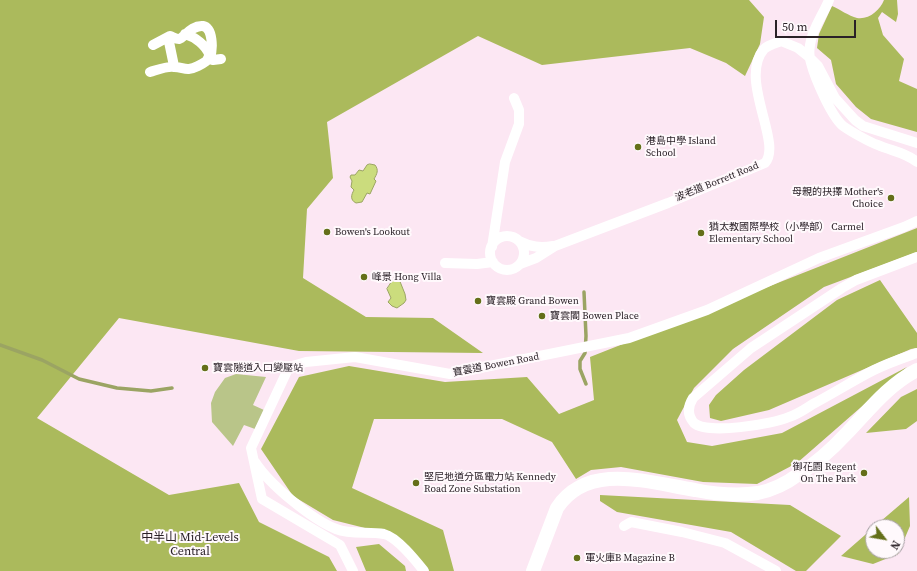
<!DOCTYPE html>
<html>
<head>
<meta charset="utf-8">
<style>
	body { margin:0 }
	#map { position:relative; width:917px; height:571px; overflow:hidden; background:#fce7f3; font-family:"Source Serif 4",serif }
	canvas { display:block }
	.north { position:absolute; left:865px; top:519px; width:40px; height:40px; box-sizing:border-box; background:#fff9fc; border:1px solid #aaa3a7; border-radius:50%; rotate:121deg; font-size:11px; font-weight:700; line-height:16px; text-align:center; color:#2a2127 }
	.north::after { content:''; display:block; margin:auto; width:14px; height:18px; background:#646f19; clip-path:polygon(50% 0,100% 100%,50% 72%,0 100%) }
	.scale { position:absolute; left:775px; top:20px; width:81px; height:18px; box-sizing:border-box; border:2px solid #2a2127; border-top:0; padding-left:5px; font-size:12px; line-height:14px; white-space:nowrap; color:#2a2127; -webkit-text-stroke:3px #fff9fc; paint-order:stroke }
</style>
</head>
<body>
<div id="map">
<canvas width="917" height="571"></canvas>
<div class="north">N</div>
<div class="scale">50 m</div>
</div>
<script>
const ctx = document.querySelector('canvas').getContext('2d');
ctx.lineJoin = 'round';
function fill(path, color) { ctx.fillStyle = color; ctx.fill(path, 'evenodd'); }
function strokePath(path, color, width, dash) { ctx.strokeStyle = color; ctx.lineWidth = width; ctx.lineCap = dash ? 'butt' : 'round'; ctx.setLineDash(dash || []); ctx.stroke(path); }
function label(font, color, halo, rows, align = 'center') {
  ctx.font = font + ' "Source Serif 4","Noto Sans TC",serif'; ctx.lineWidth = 4; ctx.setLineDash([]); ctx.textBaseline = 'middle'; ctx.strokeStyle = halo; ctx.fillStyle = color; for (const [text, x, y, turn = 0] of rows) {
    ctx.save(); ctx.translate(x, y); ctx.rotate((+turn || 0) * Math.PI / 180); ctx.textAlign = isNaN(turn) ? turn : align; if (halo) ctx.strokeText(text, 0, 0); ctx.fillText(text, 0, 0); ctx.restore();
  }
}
fill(new Path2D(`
	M236,374l30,3 -13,28 11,5 -9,19 -11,-4 -11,21 -21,-24 -1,-19 4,-11 10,-14z`), '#b9c589');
fill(new Path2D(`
	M0,0h749l15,17 -4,27 -15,32 -19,-13 -36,-15 -148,17 -64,-29 -151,86 6,56 -26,31 -4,69 63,39 67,1 50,35 -184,-2 -180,-33 -82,100 132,77 70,-12 20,39 70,35 8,14h-337z
	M884,0h13l1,14 -2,8 -14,-10 -4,6 5,17 21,24 -5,22 18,8v43l-46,-13 -15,-12 -20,-23 -5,-24 -14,-12 2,-14 13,-28c7,3 17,10 25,12 12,2 23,-8 27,-18z
	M917,228v24l-93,35 -91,62 -39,39 -17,32 10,22 25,4 70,-13 125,-66 -110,96 -40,21 -54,-2 -82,-15 -30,3 -15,9 -24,-37 -50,-23h-128l-22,69 91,42 11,41h-31l-26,-35 -64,-16 -40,-24 -32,-47 38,-72 50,-11 96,16 82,-5 32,37 35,-14 -4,-43z
	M880,280l37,53v15l-6,1 -142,61 -48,11 -11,-3 -1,-13 7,-10 28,-25 93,-70z
	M917,389v32l-11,8 -40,4 35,-36z
	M600,495l190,10 51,31 -35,35h-10l-65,-39 -114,-20 -17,-11z
	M909,497l1,29 -12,28 -25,10 -32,-8 32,-28v23h24v-24h-23z
	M379,544l26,22 1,5h-40l-10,-24z`), '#abba5c');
const water = new Path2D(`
	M370,164l5,1c4,5 2,9 -1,14l2,2 -6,13 -3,-1 -5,9 -6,1c-6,-3 -5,-8 -2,-13l-3,-3 1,-6 -2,-4 1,-2h4l4,-5 4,1 4,-6z
	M397,274l8,20 1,6 -2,3 -7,5 -5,-2 -4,-4 3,-4 -4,-9z`);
fill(water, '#cbdc7d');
strokePath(water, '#9ba463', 1);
strokePath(new Path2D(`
	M584,292l2,44 -1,17 -5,8v8l6,15
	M0,345l42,15 37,19 38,9 34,3 21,-3`), '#9ba463', 3.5);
strokePath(new Path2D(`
	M829,0c-6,15 -17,29 -19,45 -1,6 -1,12 1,18 4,15 20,53 32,63 7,5 26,16 35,19 13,6 27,7 39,17
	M185,34c10,3 21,11 25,22
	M168,37l6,29
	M208,58l5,2 8,-1
	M150,72c7,-2 17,-6 24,-5 10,0 12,5 24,-1 4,-2 10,-5 12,-9 3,-8 3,-29 -7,-31 -12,-1 -19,12 -24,13 -3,0 -6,-2 -9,-3l-17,9
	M490 253a17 17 0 1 1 34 0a17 17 0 1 1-34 0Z
	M519,241c12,6 21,7 34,5
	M492,247l13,-85 14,-38v-14l-5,-12
	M917,257l-61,23 -14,8 -91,60 -58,50c-5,8 -6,17 1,25 13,12 79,1 95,-6 9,-3 16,-8 24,-13 21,-11 41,-24 61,-34 14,-7 29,-12 43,-17
	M445,263l32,1 16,-2
	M520,264l16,-6 19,-12 113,-43 97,-40c18,-20 -27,-84 -1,-114 4,-4 12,-6 17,-8l17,7 10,8 10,10 17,32 20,22 8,6 54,17
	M255,462c14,22 56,57 81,67 15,6 33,2 48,5 13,3 32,27 40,37
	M624,526l7,-4 51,10 43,11 51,28
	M353,571l-13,-26 -78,-46 -11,-51 38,-81 17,-5 49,-5 95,17 179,-36 78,-28 112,-52 85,-31 13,-6`), '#fff', 10);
strokePath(new Path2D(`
	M533,571l24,-63c31,-47 93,-25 138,-18 20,4 43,6 63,3 15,-3 29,-10 41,-19 18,-11 34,-26 48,-41 22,-23 41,-48 70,-63`), '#fff', 14);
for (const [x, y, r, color] of [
	[638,147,4,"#646f19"],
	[891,198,4,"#646f19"],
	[327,232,4,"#646f19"],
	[701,233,4,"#646f19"],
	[364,277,4,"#646f19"],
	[478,301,4,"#646f19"],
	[542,316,4,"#646f19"],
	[205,368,4,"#646f19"],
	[864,473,4,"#646f19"],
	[416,483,4,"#646f19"],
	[577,558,4,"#646f19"]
]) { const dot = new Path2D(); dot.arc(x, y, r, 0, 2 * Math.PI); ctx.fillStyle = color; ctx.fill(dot); strokePath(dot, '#fff9fc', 1.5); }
label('10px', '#2a2127', '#fff9fc', [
	["港島中學 Island",646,141],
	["School",646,153],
	["母親的抉擇 Mother's",883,192,"right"],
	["Choice",883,204,"right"],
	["猶太教國際學校（小學部） Carmel",709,227],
	["Elementary School",709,239],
	["Bowen's Lookout",335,232],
	["峰景 Hong Villa",372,277],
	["寶雲殿 Grand Bowen",486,301],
	["寶雲閣 Bowen Place",550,316],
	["寶雲隧道入口變壓站",213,368],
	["御花園 Regent",856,467,"right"],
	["On The Park",856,479,"right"],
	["堅尼地道分區電力站 Kennedy",424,477],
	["Road Zone Substation",424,489],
	["軍火庫B Magazine B",585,558]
], 'left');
label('10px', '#2a2127', '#fff9fc', [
	["波老道 Borrett Road",717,182,-22],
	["寶雲道 Bowen Road",496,365,-11]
]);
label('12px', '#2a2127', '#fff9fc', [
	["中半山 Mid-Levels",190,538],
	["Central",190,552]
]);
</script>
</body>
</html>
